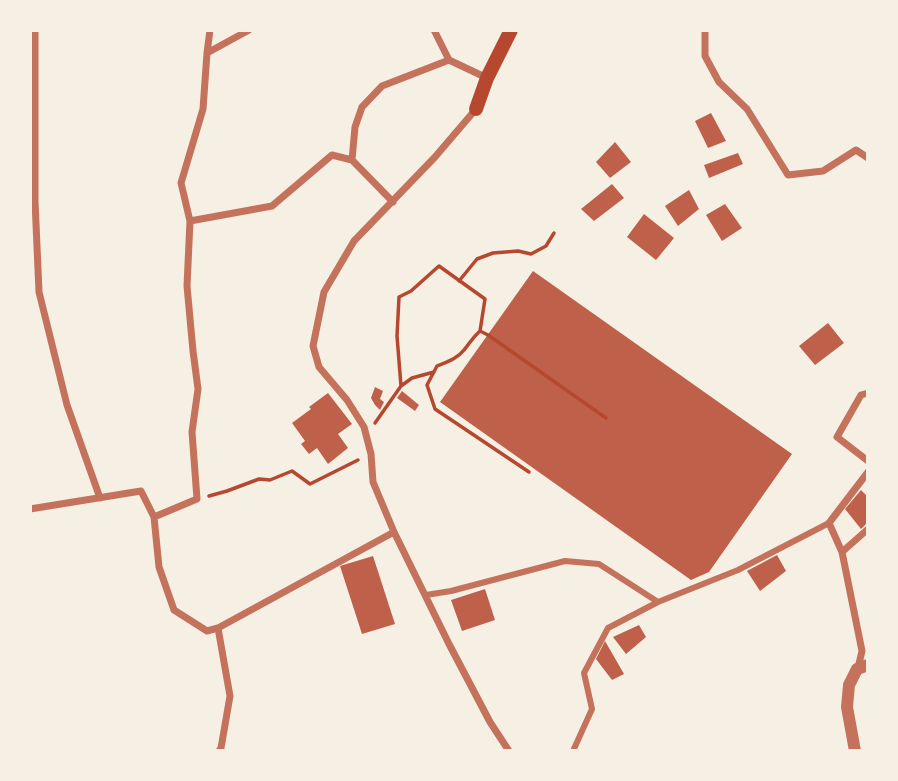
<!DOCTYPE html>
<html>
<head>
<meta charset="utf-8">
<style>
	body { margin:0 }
	#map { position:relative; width:898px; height:781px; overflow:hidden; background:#f6efe4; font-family:"Archivo Narrow",sans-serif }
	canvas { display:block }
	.frame { position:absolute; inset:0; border:32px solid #f6efe4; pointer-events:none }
</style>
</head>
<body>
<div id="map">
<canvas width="898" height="781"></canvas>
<div class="frame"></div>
</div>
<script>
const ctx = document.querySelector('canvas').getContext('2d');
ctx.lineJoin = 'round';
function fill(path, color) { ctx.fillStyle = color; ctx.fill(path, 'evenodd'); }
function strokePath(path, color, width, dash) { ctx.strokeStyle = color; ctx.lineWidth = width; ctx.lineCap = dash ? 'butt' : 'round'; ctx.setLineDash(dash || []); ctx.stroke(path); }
fill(new Path2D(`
	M711,113l15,28 -18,7 -13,-27z
	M615,142l16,20 -21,16 -14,-16z
	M738,153l5,11 -34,14 -5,-13z
	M612,184l12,14 -30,23 -13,-12z
	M689,190l10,19 -21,17 -13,-20z
	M725,204l17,24 -20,13 -16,-26z
	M644,214l30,24 -18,22 -29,-23z
	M533,271l259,183 -83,118 -18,8 -251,-178z
	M828,323l16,20 -29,22 -16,-19z
	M375,387l8,4 -3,8 4,3 -4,8 -5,-5 -4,-7z
	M402,391l17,14 -4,6 -18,-13z
	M328,393l24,31 -14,10 10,14 -20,16 -11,-16 -8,6 -8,-10 4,-3 -13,-18 19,-14 -2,-2z
	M861,490l7,7v25l-7,7 -16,-20z
	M777,555l9,16 -26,20 -13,-20z
	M373,556l22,68 -33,10 -22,-68z
	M485,589l10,31 -33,11 -11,-31z
	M639,625l7,12 -20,17 -13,-17z
	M605,641l19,33 -12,6 -16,-21z`), '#bf614a');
strokePath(new Path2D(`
	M459,281l18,-22 16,-6 25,-2 13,3 15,-8 8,-13
	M480,331l8,4 118,83
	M401,386l-4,-50 2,-39 12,-6 28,-25 46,33 -5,32c-8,7 -10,12 -16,19 -7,9 -18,12 -27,16l-10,19 8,24 94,63
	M375,423l26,-37 11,-8 22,-6
	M209,496l18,-5 32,-12 11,1 22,-9 18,13 48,-24`), '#b5482f', 3.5);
strokePath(new Path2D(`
	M426,595l25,-4 114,-30 34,3 59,38
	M573,751l19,-42 -8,-36 24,-45 50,-26 80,-32 91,-47`), '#c5725c', 6);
strokePath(new Path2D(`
	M35,30v171l4,91 28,113 33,93
	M434,30l15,30 38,18
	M705,30v26l14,26 28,27 41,66 35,-4 33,-21 12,8
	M207,53l3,-23
	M476,109l-41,48 -81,84 -30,51 -11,54 6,21 28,33 17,27 7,27 2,28 21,50 55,112 41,78 19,29
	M352,160l3,-33 7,-20 20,-21 67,-26
	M190,221l-9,-38 22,-74 4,-56 42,-23
	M868,393l-7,2 -24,42 31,24
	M868,472l-39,51 13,29 26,-23
	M30,509l111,-18 13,26 5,50 15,43 33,21 11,-3 176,-96
	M154,517l43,-18 -5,-67 6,-43 -5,-38 -6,-65 3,-65 82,-15 60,-51 20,5 41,42
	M842,552l20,99 -4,17
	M218,628l12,68 -9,52 -2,3`), '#c5725c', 7);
strokePath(new Path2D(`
	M855,751l-8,-44 2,-22 8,-16 11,-4`), '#c5725c', 12);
strokePath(new Path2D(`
	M476,109l11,-31 24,-48`), '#b5482f', 14);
</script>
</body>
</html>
